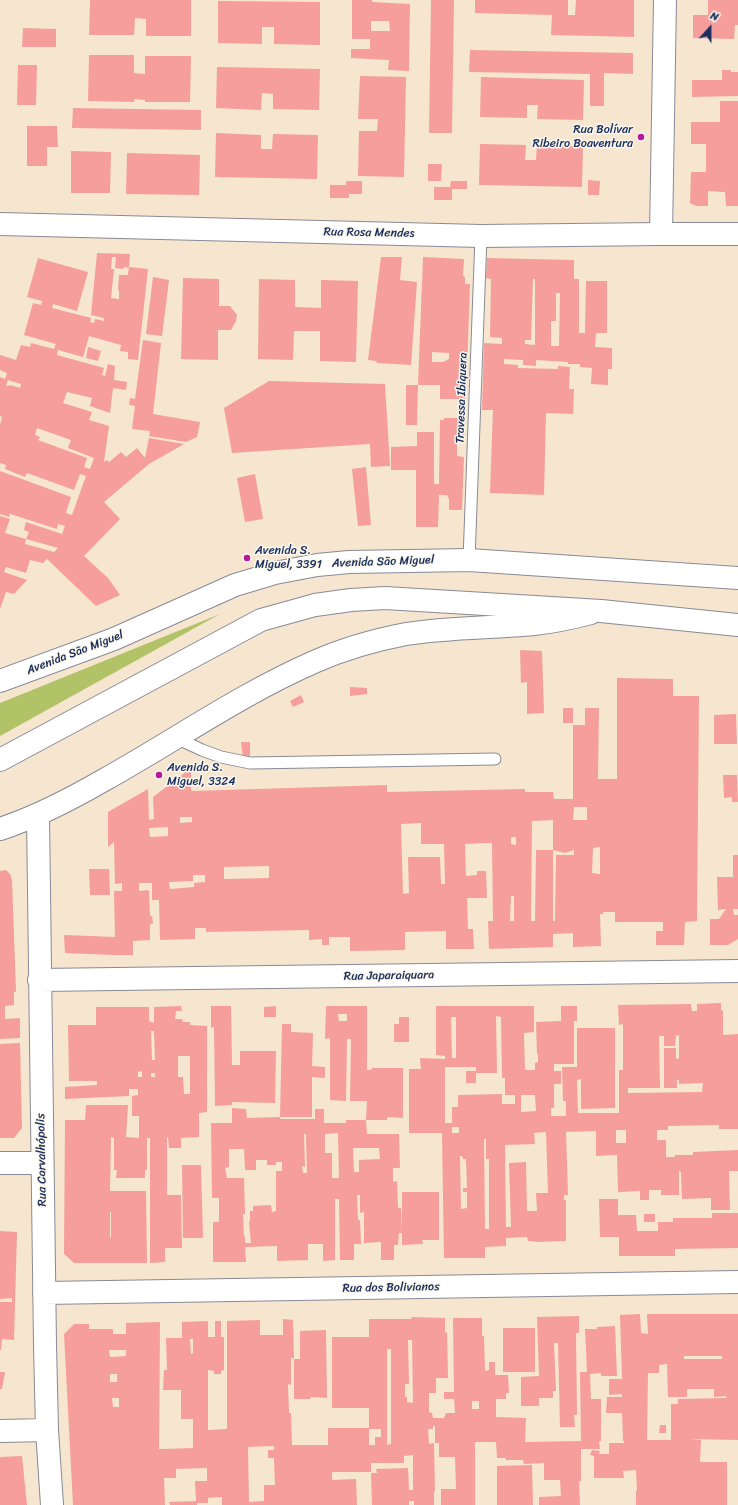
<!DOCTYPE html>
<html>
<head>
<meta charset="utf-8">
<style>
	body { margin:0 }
	#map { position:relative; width:738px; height:1505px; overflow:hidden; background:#f6e6cf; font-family:Sriracha,sans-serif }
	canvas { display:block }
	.north { position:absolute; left:690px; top:8px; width:40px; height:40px; -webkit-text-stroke:3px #fbf7ec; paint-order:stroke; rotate:21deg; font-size:11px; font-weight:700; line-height:16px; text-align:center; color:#1b2f5e }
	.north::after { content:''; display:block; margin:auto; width:14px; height:18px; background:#1b2f5e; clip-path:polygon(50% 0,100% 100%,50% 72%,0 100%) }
</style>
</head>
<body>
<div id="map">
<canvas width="738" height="1505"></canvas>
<div class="north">N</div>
</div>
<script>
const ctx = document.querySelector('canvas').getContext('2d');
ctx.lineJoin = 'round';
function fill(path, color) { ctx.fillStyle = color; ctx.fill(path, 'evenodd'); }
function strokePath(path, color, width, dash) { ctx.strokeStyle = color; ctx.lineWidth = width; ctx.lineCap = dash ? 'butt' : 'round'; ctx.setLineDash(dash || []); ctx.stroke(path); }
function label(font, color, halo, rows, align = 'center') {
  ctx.font = font + ' Sriracha,sans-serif'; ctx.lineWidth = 3; ctx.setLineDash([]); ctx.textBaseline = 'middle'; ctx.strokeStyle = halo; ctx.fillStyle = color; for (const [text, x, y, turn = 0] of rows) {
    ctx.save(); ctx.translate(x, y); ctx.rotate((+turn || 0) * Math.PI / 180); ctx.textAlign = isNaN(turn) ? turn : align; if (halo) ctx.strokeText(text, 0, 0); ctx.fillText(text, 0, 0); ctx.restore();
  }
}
fill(new Path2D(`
	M220,614l-220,122v-33z`), '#b1c366');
fill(new Path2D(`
	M90,0h101v36h-45v-17l-11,-1 -1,17h-45z
	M352,0h20v2l38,2 -1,67 -21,-1 1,-10 -38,-2v-9h19v-10h-18zM371,21h18l1,10h-19z
	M431,0h23l-2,133h-23z
	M475,0h93v15h7l1,-15h58v37l-83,-2 1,-20 -77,-2z
	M708,0h30v25h-3l-1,14 -41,-1v-23h15z
	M218,1l102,1v43l-46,-1v-17h-12v17l-44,-1z
	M23,28l33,1v18h-34z
	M470,50l163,3v21l-29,-1v33h-14v-32l-121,-2z
	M89,55h45v18l11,1v-18h46l-1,46h-45v-2l-11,-1v3l-46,-1z
	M18,65h19l-1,40h-19z
	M217,67l103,2 -1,41 -46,-1v-15l-11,-1 -1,17 -45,-2z
	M722,70h9v2h7v24l-46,1v-17h30z
	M360,76l46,1 -2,100 -46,-1 1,-45h18l1,-12h-20z
	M481,77l103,3 -1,40 -46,-1 1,-14h-11v13l-47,-1z
	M720,101h18v105h-12l-1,-14 -17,-1v15h-12l-6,-3 1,-31h15v-28h-15v-22h29z
	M73,108l128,2v20l-129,-2z
	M27,126h30l1,21h-11v19h-20z
	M216,133l45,2v14h11l1,-15 45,1 -1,44 -102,-2z
	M480,144l46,1 -1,15h11l1,-15 46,1 -1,41 -103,-2z
	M71,151l40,1 -1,41h-39z
	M127,153l73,2 -1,40 -73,-1z
	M428,164h14l-1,17h-13z
	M588,180l12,1 -1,14h-11z
	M346,181h16v13h-13v4h-19v-13h16z
	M451,181h16v8h-15v11h-18v-13h16z
	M97,253l33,1 -1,14 -6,-1 1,2 -9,-1 1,-11h-4l-1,12h3l-3,29 8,1v-9h-1l1,-15h9l1,-8 19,2 -10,91 -10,-1v-7l-8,-1 1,-6 -32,-9 -6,21 -25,-7 -1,5 47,13 -2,7 3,1 3,-12 7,2 -1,14 13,2 -1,8 -13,-2 -3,25 -20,-7 2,-8 -25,-6 -4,11 29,9 -3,8 20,6 -5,36 3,-2 2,2 12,-10 5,5 11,-9 8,10 4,-20 35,6 -35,20 -45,38 16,17 -36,37 24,22 12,17 -24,11 -49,-47 -4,4 -13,-3 -4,13 -20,-6 -2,5 23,8 -13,14 -8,-2 -6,17v-93l10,3 -5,14 21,6 -1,5 29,8 4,-4 -32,-9 3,-7 -5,-2 2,-8 36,12 3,-8 -7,-2 -1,5 -47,-15 -1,3 -9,-3v-43l71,26 -5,16 6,2 14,-39 -6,-2 -6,16 -47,-17 -2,4 -20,-8 1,-4 -6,-2v-38l2,-8 -2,-1v-39l5,2 2,-6 -7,-3v-15l16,5 5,-15 9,2 1,-4 23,6 2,-5 -32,-9 9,-32 8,2 1,-4 -15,-4 11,-39 50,14 -11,39 -24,-7 -1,4 39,10 -1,4 4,1 1,-4 9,2v-3l-13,-3zM8,380l13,4 -1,4 -10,-3 -1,1h-3zM37,428l34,12 -3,8 26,10 -4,11 -6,-2 3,-9 -49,-18 2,-3 -5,-2z
	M381,257h21l-2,23 17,2 -6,83 -34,-2 -1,-2 -8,-1z
	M423,257l41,2 -1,17 2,1v7h5l-4,115h-26v-14h-22zM432,352l17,1v6l-6,3h-11z
	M487,258l87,2v19h5v54h6l1,-52h21v52h-11l-1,14 17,1v21h-4v16l-17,-1 1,-16 -12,-1v-3h-12v-2l-32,-2v6l-13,-1v-5l-19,-1v5l14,1v3l40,1v-3l12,1 -1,22h5l-1,25 -27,-1 -2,82 -54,-2 3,-83h-11l2,-67 18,1v-6l-12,-1 1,-58 -5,-1zM533,279h2v66l-10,-1v-4h6zM556,293h4l-1,53h-8v-25h5z
	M153,277l16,3 -7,56 -16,-2z
	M183,278l36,1v27h11l7,9 -1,6 -5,9h-13v30l-37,-1z
	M259,279l36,1v27l26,1v-28l37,1 -2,81 -36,-1v-30h-26l-1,29 -35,-1z
	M143,340l18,3 -8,71 47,8 -3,15 -11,5 -37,-6 1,-5 -18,-2 3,-23 -6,-1 1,-7 5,1z
	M88,347l13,4 -3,10 -12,-3z
	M269,381l116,3 5,82 -19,1 -1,-23 -138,9 -8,-45z
	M406,385h12l-1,40h-11z
	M444,418h21l-1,20h-7v18l7,1 -2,53h-13v-11l-2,-4h-8l-1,32h-22v-57h-25v-23l26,-1v-14h17v52h5l1,-64h4z
	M366,467l5,58 -13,1 -6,-57z
	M255,474l8,45 -18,3 -8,-44z
	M520,650l22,1 2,62 -17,1v-32l-6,1z
	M617,678l56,1v17h26l-2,225 -12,1 -1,23h-28v-14h7v-9h-48v-10h-12v2h-3l1,32 -28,1v-14l-20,1v13l-64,2 -1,-28h5l-1,-78h-7l-20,1 1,32 11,-1v-4h9l1,27h-20l1,31h5l1,20h-28v-18l-41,1v18l-55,1v-14h-21v8h-7v-6l-13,1v-10l-103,2v-4h-11v11l-35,1 -1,-40h-7v-17h-13v8l10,-1 1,26h2l1,8h-3v16l-17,1v14h-20l-48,-2 -1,-18 51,2 -1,-46h8v-8l-7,1 -1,-42 -6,5v-35l40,-23 1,31 5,-1 -1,-22 38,-29v23l196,-6v7l138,-3v3h28l1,7h19v-74h12v-17h14l-1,71h19zM574,807h13v13h-14zM180,817h12v5l-12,1zM553,820v30l12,3 9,-3v5h-18l-1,66h-2v-71h-17l-1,71h-4l1,-100zM421,823v21h23l1,40h-4l-1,-27h-32l1,36 -6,1 -2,-70zM168,827v9l-18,1 -1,-9zM511,837h5v8l-5,-1zM600,847v27l-8,-1 1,-25zM269,866v12l-45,1v-12zM193,875h12v7l-11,1v4l-24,2 -1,-7 24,-1zM511,896h3v25h-4z
	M350,687l17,1v6l-17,2z
	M301,695l3,7 -11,5 -3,-6z
	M563,708h10v15h-10z
	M736,714l1,30h-23v-29z
	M241,742h9v16h-7z
	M723,775h14l1,27h-6v-5l-8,1z
	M733,855h5v54h-5l1,6h4v24l-10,6h-18v-26h9l7,-10 -8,1 -1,-33h16z
	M89,869h20l1,26h-20z
	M6,870l4,4 2,6 4,112h-2v13l-9,1v13l15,-1v20l-20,1v-168z
	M721,1003v7l2,1v24l15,-1v95h-19v-4l-51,1v4h-11v10h9v17h9v-2h18v-3l45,-2v21h-9l1,39h-19v-12l-29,1 -1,-27 -2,-1v24h-18v-5h-12v10h-9v-9l-22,1 -1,-37 -21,1v-25l-30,1 2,63h-4v5h2v41l-28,1 -10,-1 -1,-4 -21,1v8l-21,1v11h-41l-2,-125h-33v-64h12l-1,-11 25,1v-3l-9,-1v-49h98v26l-10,1 1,37h10v-7l3,-1v-8h-1l-1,-32 25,-1v-15h16v15h-3v43h-20v7h7v13h-7v24h-3v8h15v-15h-3l-1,-34h15v-39h38v80l-34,1v-30l-4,1 1,33h41v-43h4v-46l-4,1 -1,-20 73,-1 1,7h5v-7zM496,1016l5,1 1,61h3v17h10v9h-13v-10l-44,1v12h-6v16h-7v-56h31v4h-10v12h10v-10h21zM451,1017h5v41h-4zM679,1035v23l-3,1v-11h-12v40h13v-8h2v4l24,-1 -1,9 -74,1v-5h32l-1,-52h5v10h11l1,-10zM521,1095h14l1,16 -15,1zM452,1127h7v6h-7zM616,1130h10v13h-10zM546,1132l2,61h-12l1,18h-10l-1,-49 -17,1 2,64h-5l-1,-82 30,-1 -1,-11zM484,1139h2v20h3v70h-4zM460,1156h2l1,3h3l1,29h-4v4h4v16l-6,1z
	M181,1006l1,5h-6l-1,8h7l1,3h7v3l17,1v86l-8,1v24l-18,1v10h-12l-1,-10 -1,-1v58h14l1,53h-17v14l-15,1v-125h-3v32h-2v8h-29l1,-8h-3v-32l-3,-1 -1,54h36l1,72h-73l-10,-9 1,-134h20l1,-15h42l-2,32 13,1v-22h-7v-20l6,-1v-6h-9v7l-64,3v-12l32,-2v-4h-28l-1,-56h28v-18h53v14l5,2v-16zM151,1031h3l1,29h-3zM178,1056h12v38h-6l-1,-17h-5zM142,1071v6h-4v-5zM151,1073h4v4h-4zM110,1212h1v26h-1z
	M211,1006h20l1,59h8v-14h36l-1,52 -43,-1v3l-17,1 -1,-79 -3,1z
	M276,1006v11h-12v-10z
	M326,1006h41v64h4l1,-2h31v50l-16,-1v3h-21l1,-19h-17l1,-62h-4l-1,62 -16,-1v-62l-5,1zM338,1014h9v7h-8z
	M399,1017h10v25h-15v-18h5z
	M282,1024h9v8l22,1 -1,33 13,1v11l-13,-1v40h-32v2h35v-10h9v14h22v-3h20l1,14h32l1,34h-7v14l4,-1 1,27h3l1,25h-3l-1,12h-4v15h-13v-18l-17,1v-31l-4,1v-18h-3l1,25h2l1,24h-7v16h-14l-1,-61h-4v61l-12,1v-17h-15v16l-31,1v-15l-32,1 1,15h-33v-40h6v-24h-7l-1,-75h21v-15l14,1 1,9 33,-1zM338,1133l1,45h-7v-25h-7v-19zM304,1134h2l1,39h-4l-1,-7 3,1zM353,1148h26l1,11 -21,1v12h-5zM229,1149h15l1,21h11v-10h11v5h9v-3h6v9h-6v40l-4,1 -1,-7 -18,1v5h-3v10h-1l2,22h-6v-7l-1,1 -1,-23h2l-1,-36h-17l-2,-10 4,-1z
	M20,1043l2,85 -8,10h-14v-94z
	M182,1165h19l2,73h-20z
	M402,1192h37v48h-17l1,4 -21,1z
	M599,1199h19v16h18l1,16h21v-9h15v-4h39v-5h26v35l-63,1v7h-56v-19h-19z
	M644,1214h11v8h-11z
	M0,1231l17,1 -3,108 -12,-1 -1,11h-1v-48h12v-4l-12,1z
	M640,1314l1,19 7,1 -1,-20h91v126l-48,-1 11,1 -1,22h27v43h-91v-14h1l-1,-21 -13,1 1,7h-30v-22l-4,-1 2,-5 8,1 -1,3h10v-11h15v-2h-1l-1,-28h-16l1,-16h15v-3l-13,1v-16h13l-2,-64zM684,1356h38v3h-38zM667,1364l1,33h19v-8h27v8l12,-1v2l-48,1v5h-7v36h-24l1,-67h11v-8z
	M579,1316v17h-3l1,82h-3l1,12h-15l-2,-84h-4l2,48h-3v7h-14v8h-18v-29l18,-1 -2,-59z
	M411,1317l34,1v15l2,-1 1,46h-12v15h-7v19l3,1 1,5h11l2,-5h9l-1,-14h-10v-7h10l-1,-74h29v18h2l1,35 4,-1v-8h6v13h13l1,18h-3v6h-10v18l30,1 -1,24 56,-1 -1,-69h7l-2,-43h12v-2l18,-1 2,50h-16v-3l-11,1 1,25h10v42h-2l1,8h-19v32h-2l1,24h-41v-8l22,-1 -1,-16h-16v-17l-20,1 -1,-4h-17l-1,-2h-8l-1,-16h-21v63h-34v-16h15l-1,-32h-16v-14h-4v-17h13h-15v3h-5l1,15 5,-1 1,48h-1v14h-20v-4h-5v4h-37l-1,-32h6l-1,-4 32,-1 1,22h4v-35l-9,1v7h-33v9h-39v8l24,-1 1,26h-135v-8l-14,1v5h-11v2h-27l-1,-3 27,-1 -1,-20h12v-13l-31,1v9h-12l1,27h-92l-9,-171 10,-10h15v5h24v5h13v-11l34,-1 -1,127h5l29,-1v-29h-12v-29h-18l1,-20h3l-1,-32h16v-16l26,-1v16h7v-16h6v16h3v33l-3,1v3h-7v-3l-6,-1v60l19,-1v-108l33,-1v15h23v-16l10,1 1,38h-3v27l-3,-1 1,29h2l1,32h36v-17h41v-20h-37v-71h37v-18h43zM190,1339h3v14l-2,1zM408,1340h4l1,63 -6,-1v-5h-2v-13h4zM387,1349h4v95l-4,1zM109,1350h17v6l-16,1zM110,1374h7v8h-7zM112,1398h7v9h-6zM472,1401h7v8h-7zM369,1429h12v8h-6v8h-6zM274,1446v4h-6v8h6l1,27h-11v16l-15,1 -1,-55z
	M503,1328h32v44h-32z
	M326,1330l1,68 -16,-1 -1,2h-16v-40h6v-28z
	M0,1372h5l-3,17h-2z
	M660,1425h6v8h-7z
	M22,1456l5,49h-27v-48z
	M532,1465l1,40h-36v-39z`), '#f59e9b');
const service = new Path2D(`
	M469,560l12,-324
	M176,738l26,12 19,7 29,6 245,-4`);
const minor = new Path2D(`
	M0,224l481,12 180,-2
	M38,816l7,529 2,85 5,75
	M0,829c37,-12 71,-30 104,-49 70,-39 137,-86 210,-118 29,-13 61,-22 92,-28 42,-7 86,-6 128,-10 19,-2 38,-6 57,-11
	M39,980l699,-9
	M0,1163h42
	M44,1293l694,-11
	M0,1431l47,-1`);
const secondary = new Path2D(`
	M665,0l-4,234h77`);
const primary = new Path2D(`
	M0,681l114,-42 121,-54 40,-12 42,-8 32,-3 120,-2 269,18
	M0,760l261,-140 54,-15 36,-5 34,-2 216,13 137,14`);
strokePath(service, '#888a96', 13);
strokePath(minor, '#888a96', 24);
strokePath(secondary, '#888a96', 24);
strokePath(primary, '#888a96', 24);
strokePath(service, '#fff', 11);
strokePath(minor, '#fff', 22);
strokePath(secondary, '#fff', 22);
strokePath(primary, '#fff', 22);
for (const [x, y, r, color] of [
	[641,137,4,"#b5179e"],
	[247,558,4,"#b5179e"],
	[159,775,4,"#b5179e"]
]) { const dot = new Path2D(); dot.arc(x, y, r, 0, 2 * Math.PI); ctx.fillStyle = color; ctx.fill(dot); strokePath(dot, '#fbf7ec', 1.5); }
label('12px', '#1b2f5e', '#fbf7ec', [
	["Rua Bolívar",633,130,"right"],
	["Ribeiro Boaventura",633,144,"right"],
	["Avenida S.",255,551],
	["Miguel, 3391",255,565],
	["Avenida S.",167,768],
	["Miguel, 3324",167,782]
], 'left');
label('12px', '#1b2f5e', '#fbf7ec', [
	["Rua Rosa Mendes",369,233,1],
	["Travessa Ibiquera",462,398,-88],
	["Avenida São Miguel",383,562,-2],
	["Avenida São Miguel",75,653,-21],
	["Rua Japaraiquara",389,976,-1],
	["Rua Carvalhópolis",42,1160,-91],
	["Rua dos Bolivianos",391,1288,-1]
]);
</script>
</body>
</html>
